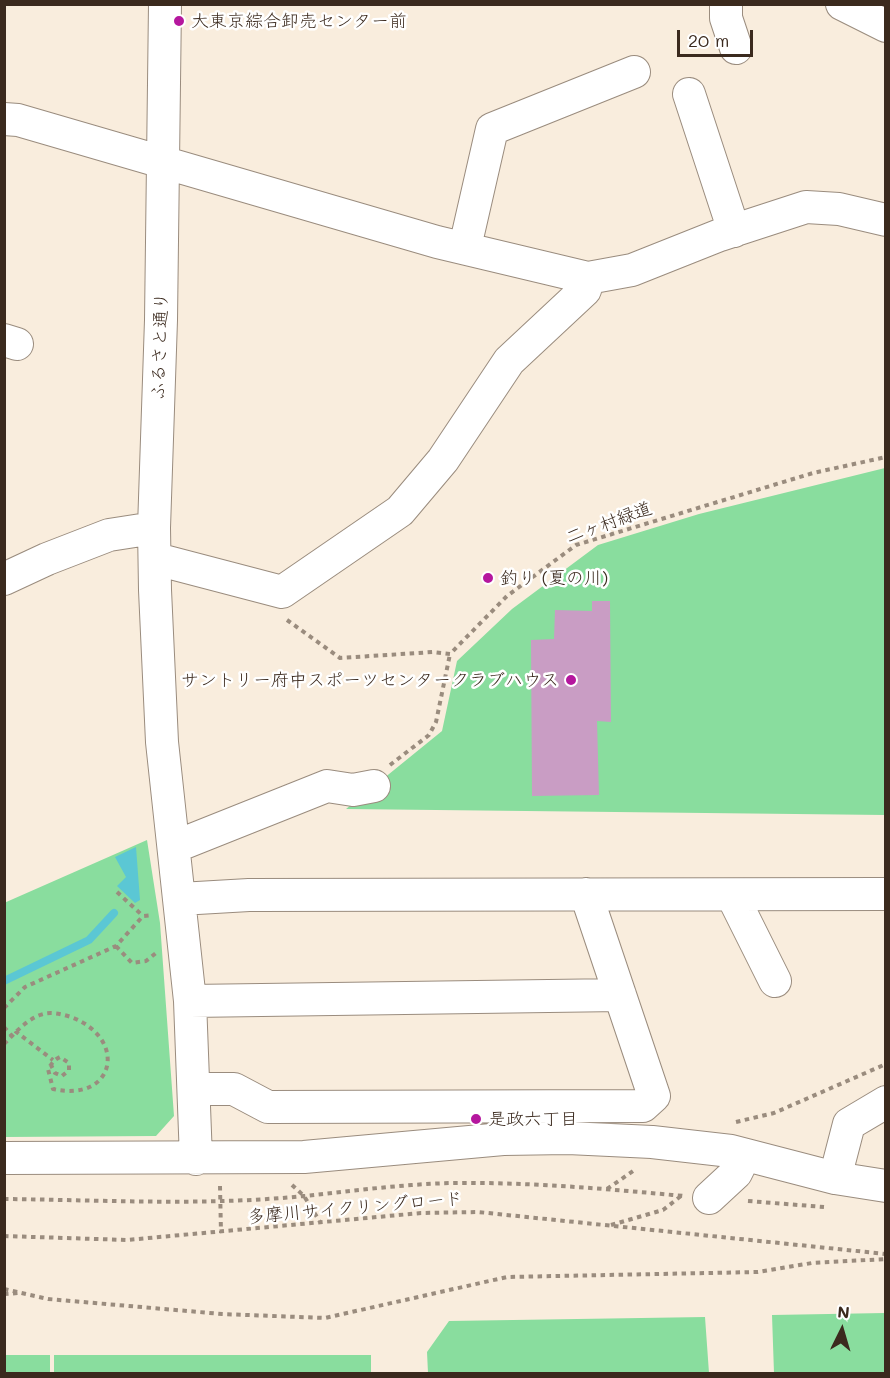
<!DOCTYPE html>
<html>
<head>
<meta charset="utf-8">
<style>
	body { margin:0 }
	#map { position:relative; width:890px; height:1378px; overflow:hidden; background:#f9eddd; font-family:Mali,sans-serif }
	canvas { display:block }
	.frame { position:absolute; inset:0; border:6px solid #3b2a1e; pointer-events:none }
	.north { position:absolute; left:812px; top:1300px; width:60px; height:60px; -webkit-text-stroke:4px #fff; paint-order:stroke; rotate:5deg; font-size:16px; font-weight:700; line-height:24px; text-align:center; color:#3b2a1e }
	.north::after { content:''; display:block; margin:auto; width:21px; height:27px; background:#3b2a1e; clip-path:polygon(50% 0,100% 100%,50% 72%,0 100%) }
	.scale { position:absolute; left:677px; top:30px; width:76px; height:27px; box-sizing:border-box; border:3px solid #3b2a1e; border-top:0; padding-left:8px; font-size:18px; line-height:21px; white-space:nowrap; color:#3b2a1e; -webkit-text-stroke:4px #fff; paint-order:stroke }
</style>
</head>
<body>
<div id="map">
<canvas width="890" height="1378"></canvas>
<div class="frame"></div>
<div class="north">N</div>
<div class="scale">20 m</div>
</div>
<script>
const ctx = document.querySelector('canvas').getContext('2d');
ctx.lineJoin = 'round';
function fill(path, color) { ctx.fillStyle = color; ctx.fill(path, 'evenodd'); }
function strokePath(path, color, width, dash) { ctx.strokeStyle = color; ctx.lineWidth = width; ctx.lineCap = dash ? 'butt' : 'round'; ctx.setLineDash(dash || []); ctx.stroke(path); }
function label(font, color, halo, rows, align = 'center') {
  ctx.font = font + ' Mali,"Klee One",sans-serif'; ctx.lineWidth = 5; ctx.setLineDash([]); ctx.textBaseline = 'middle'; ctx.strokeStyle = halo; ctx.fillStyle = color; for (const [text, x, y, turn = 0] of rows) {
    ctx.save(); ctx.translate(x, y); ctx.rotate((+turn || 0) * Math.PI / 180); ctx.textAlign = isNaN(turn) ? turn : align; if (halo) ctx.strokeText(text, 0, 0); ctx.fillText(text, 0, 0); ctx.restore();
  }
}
fill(new Path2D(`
	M885,468v347l-539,-6 96,-78 15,-70 55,-52 86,-64 101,-31z
	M147,840l13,83 14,193 -18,20 -151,1 -1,-234z
	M885,1313v60h-111l-2,-58z
	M705,1317l4,56h-281l-1,-21 22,-31z
	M4,1355h46v18h-45z
	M54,1355h317v18h-317z`), '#89dd9e');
fill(new Path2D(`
	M136,847l4,53 -5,3 -18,-17 9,-9 -11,-20z`), '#5bc7d4');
strokePath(new Path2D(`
	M4,981l85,-41 25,-27`), '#5bc7d4', 8);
fill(new Path2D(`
	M592,601h18l1,121 -14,-1 2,74 -67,1 -1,-156 23,-1 1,-29 37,1z`), '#c99dc4');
const minor = new Path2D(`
	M165,4l-4,316 -7,208 1,62 7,152 28,259 6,158
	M726,4v14l10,30
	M842,4l44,22
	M689,94l45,137
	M4,119l14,1 419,122 151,36 44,-8 88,-35 86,-28 33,2 47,11
	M465,247l27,-118 142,-57
	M4,340l13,4
	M156,559l126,33 118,-81 43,-51 66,-99 76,-71 3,-12
	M4,579l43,-20 62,-24 45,-7
	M174,847l153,-61 26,4 21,-4
	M732,895l43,86
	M180,899l69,-4 637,-1
	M190,1001l430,-6
	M194,1089h40l34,18 375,-1 11,-10 -68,-202
	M4,1158l300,-1 199,-18 65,-1 84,4 79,9 104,27 51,8
	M835,1178l14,-54 37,-22
	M709,1198l27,-25 9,-18`);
strokePath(minor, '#9a8c7e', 34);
strokePath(new Path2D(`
	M287,620l53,38 93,-6 17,2 57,-58 69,-51 237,-72 73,-16
	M390,765l39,-30 7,-13 14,-68
	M117,892l26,24
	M116,946l16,17 14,-2 10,-8
	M4,1008l21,-21 91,-41 27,-30 10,-1
	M4,1027l8,9
	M15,1031l38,29
	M4,1044c11,-11 21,-23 36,-29 10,-4 21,-1 31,2 57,21 45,86 -18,72l-5,-20c4,-6 6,-9 12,-12l9,6v7l-7,6 -7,-3 -4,-8
	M736,1122l38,-9 112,-49
	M292,1185l12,11 16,26
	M220,1186l1,47
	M607,1189l29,-20
	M4,1199c100,1 201,7 300,-3 49,-5 99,-12 149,-13 77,-1 154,6 231,13
	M748,1201l76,6
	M611,1225l52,-15 18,-14
	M4,1236l123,4 294,-27 57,-1 408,42
	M4,1289l44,10 174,15 103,4 182,-41 251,-5 54,-9 74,-4
	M4,1294l15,-1`), '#9a8c7e', 4, [4.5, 4.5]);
strokePath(minor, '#fff', 32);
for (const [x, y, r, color] of [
	[179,21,6,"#b5179e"],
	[488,578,6,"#b5179e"],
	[571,680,6,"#b5179e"],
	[476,1119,6,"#b5179e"]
]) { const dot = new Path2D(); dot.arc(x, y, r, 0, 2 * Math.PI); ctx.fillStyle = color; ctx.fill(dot); strokePath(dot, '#fff', 2); }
label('18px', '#3b2a1e', '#fff', [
	["大東京綜合卸売センター前",191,21],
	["釣り (夏の川)",500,578],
	["サントリー府中スポーツセンタークラブハウス",559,680,"right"],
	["是政六丁目",488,1119]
], 'left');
label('18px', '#3b2a1e', '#fff', [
	["ふるさと通り",160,346,-88],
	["二ヶ村緑道",609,523,-20],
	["多摩川サイクリングロード",355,1208,-5]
]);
</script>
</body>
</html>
